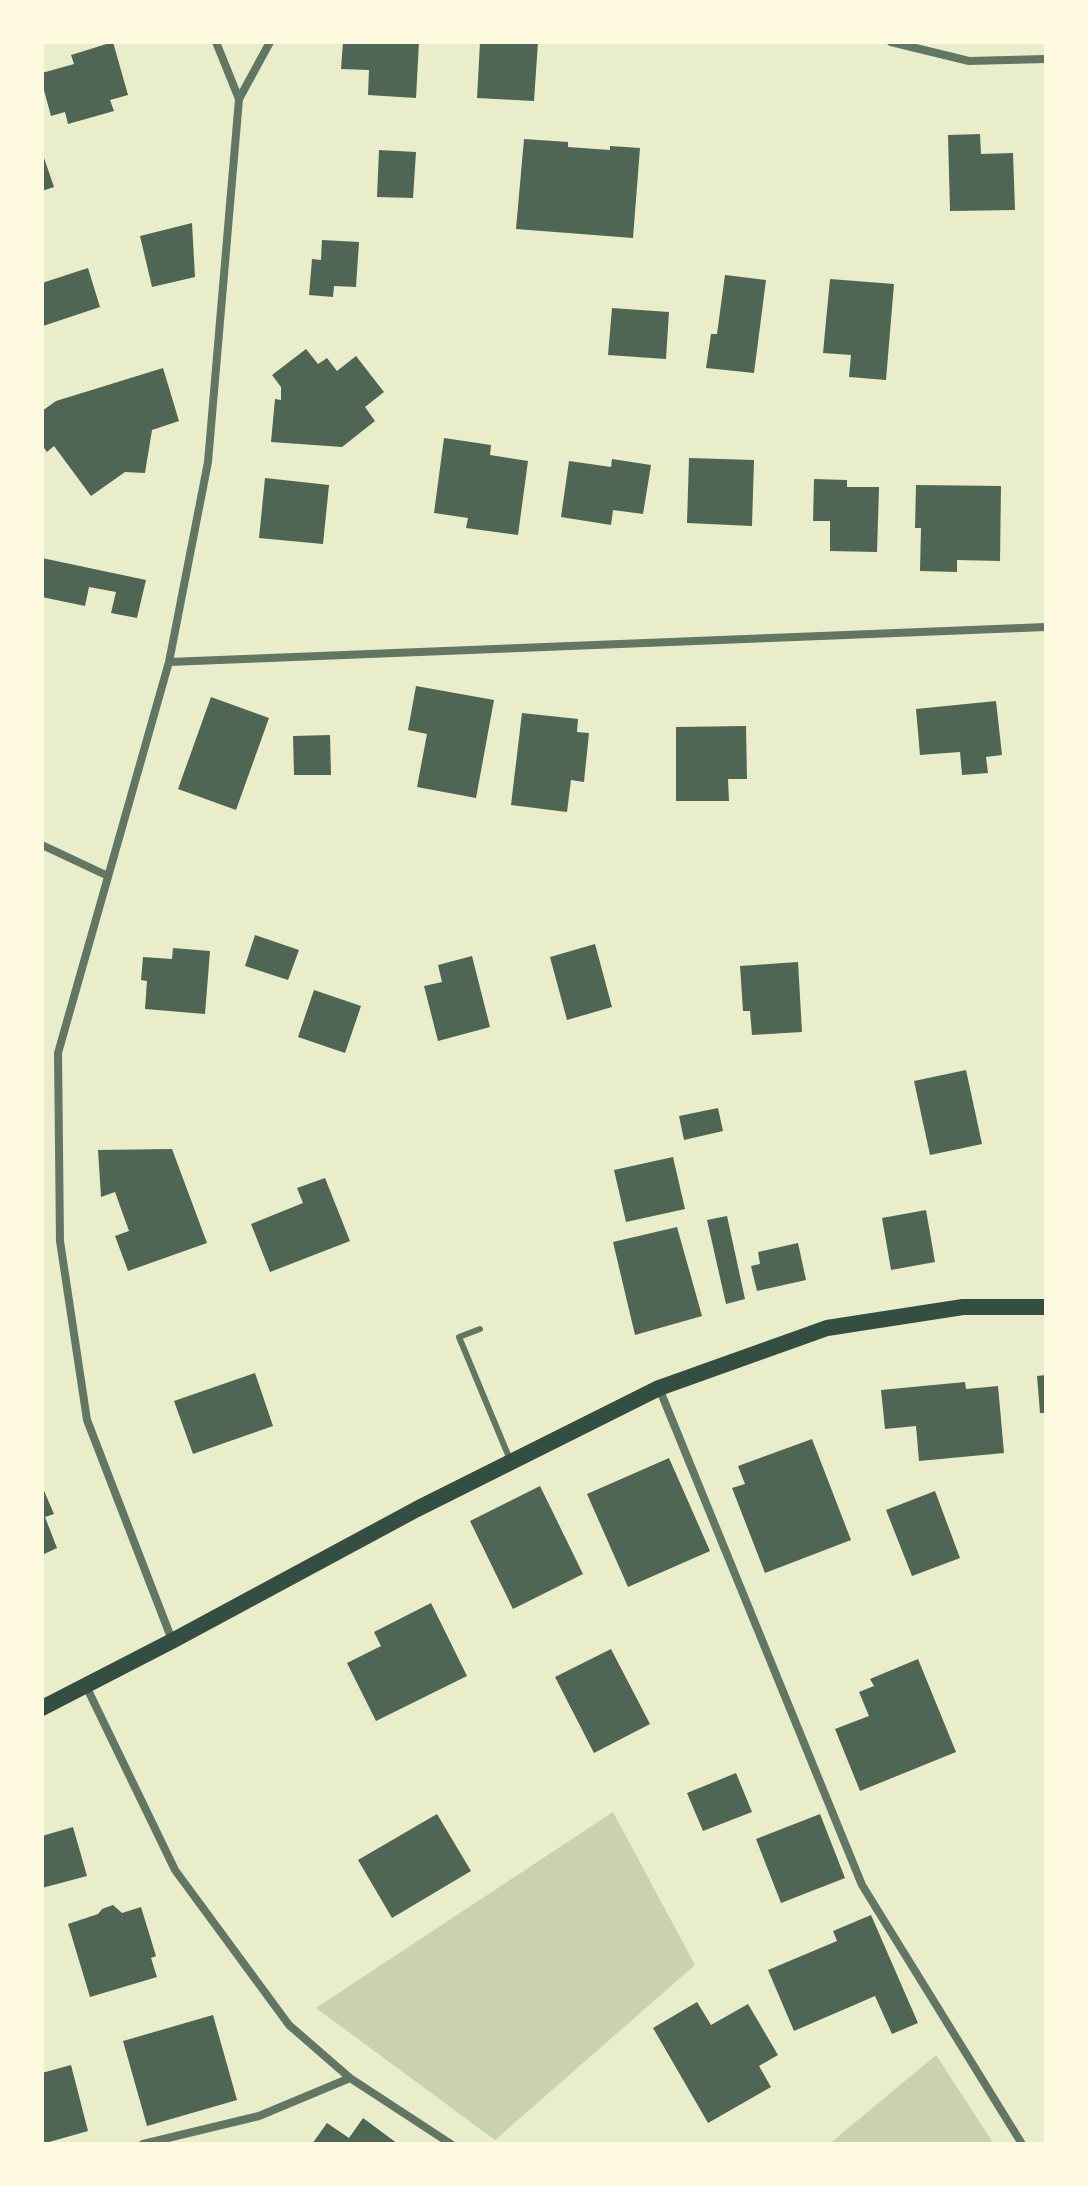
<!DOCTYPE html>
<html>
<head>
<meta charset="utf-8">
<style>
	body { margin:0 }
	#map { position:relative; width:1088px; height:2186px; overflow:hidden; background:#e9edc9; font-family:"Open Sans",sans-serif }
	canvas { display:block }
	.frame { position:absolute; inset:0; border:44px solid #fefae0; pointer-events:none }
</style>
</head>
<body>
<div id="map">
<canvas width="1088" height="2186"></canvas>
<div class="frame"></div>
</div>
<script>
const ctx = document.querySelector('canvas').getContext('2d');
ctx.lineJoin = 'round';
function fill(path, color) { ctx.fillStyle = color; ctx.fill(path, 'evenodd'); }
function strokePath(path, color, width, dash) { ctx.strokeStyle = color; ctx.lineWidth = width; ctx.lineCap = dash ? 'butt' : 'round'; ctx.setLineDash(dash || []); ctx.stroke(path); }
fill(new Path2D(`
	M613,1812l82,153 -200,175 -179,-132z
	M936,2055l58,89h-165z`), '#cad2ad');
fill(new Path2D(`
	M113,42l15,53 -18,5 4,11 -46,13 -3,-12 -14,4 -9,-33v-10l32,-9 -3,-9z
	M343,42h76l-3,56 -48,-3 1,-25 -28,-1z
	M480,42h58l-4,59 -57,-3z
	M980,134l1,20 32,-1 2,57 -65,1 -2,-76z
	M524,139l44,3v5l42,3v-4l30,2 -7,90 -117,-9z
	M379,150l37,2 -3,46 -36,-1z
	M42,152l12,35 -12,4z
	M192,223l3,54 -43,10 -12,-51z
	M322,240l37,2 -3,45 -22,-1 -1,11 -24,-2 3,-36 9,1z
	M88,268l12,39 -57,19 -1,-43z
	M725,275l41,5 -12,93 -48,-5 5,-34h6z
	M830,279l64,5 -8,96 -37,-3 2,-22 -28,-2z
	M612,308l57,4 -3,47 -58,-4z
	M306,349l12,15 9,-6 10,13 19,-15 28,36 -19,15 10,14 -33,26 -71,-5 4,-43 6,1v-13l-9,-12z
	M163,368l16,53 -27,9 -7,43 -20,-1 -34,24 -37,-50 -7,6 -5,-7v-34l14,-10z
	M444,438l47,7 -1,10 38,6 -10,74 -52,-7 2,-10 -34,-5z
	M689,458l65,2 -2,66 -65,-3z
	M612,459l39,6 -8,49 -30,-4 -2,15 -50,-8 8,-56 42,6z
	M265,478l64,7 -6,59 -64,-6z
	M814,479l33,1v7h32l-2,65 -47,-1v-30h-17z
	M916,485l85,1 -1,75 -43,-1v12l-37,-1 1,-43h-6z
	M42,558l104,22 -9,38 -26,-5 5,-21 -27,-5 -4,19 -43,-9z
	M416,686l78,14 -18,98 -59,-11 10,-53 -19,-4z
	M211,697l58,21 -33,92 -58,-21z
	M996,701l6,54 -16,2 2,16 -26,2 -2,-23 -40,3 -4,-46z
	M522,713l56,6 -1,13 12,1 -5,49 -13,-2 -4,32 -56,-7z
	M746,726l1,53h-19l1,22h-53v-74z
	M330,735l1,40h-37l-1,-39z
	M255,935l44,15 -11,30 -43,-14z
	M595,944l17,63 -45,13 -17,-63z
	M173,948l37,3 -5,63 -60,-5 2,-28 -6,-1 2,-23 29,2z
	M472,956l18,71 -52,14 -14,-55 18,-4 -4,-17z
	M798,962l4,70 -50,3 -2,-24h-7l-3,-45z
	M314,990l47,16 -16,47 -47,-16z
	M966,1070l16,74 -52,11 -16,-74z
	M718,1108l5,23 -39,9 -5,-24z
	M172,1149l35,94 -79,28 -13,-35 14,-5 -14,-39 -14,5 -3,-47z
	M673,1157l12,52 -59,13 -12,-52z
	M325,1178l25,63 -80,31 -19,-48 52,-21 -6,-15z
	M926,1210l9,52 -44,8 -9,-52z
	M727,1216l18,83 -19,5 -19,-84z
	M677,1227l25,89 -67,19 -22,-93z
	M798,1243l8,37 -49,11 -6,-25 9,-2 -2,-12z
	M255,1373l18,53 -80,28 -19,-53z
	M1046,1375v38h-6l-3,-37z
	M965,1382l1,7 32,-3 6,67 -85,8 -3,-35 -31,3 -4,-39z
	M812,1439l39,101 -86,33 -33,-85 13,-4 -7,-18z
	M669,1458l41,93 -82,36 -41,-93z
	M42,1486l12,28 -9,3 12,31 -15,7z
	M540,1486l43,88 -70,35 -43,-88z
	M935,1491l25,67 -48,18 -26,-66z
	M431,1603l36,73 -91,45 -29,-58 34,-17 -7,-14z
	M611,1649l39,75 -56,29 -39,-76z
	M918,1659l38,93 -96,39 -25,-62 34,-13 -10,-24 15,-6 -4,-7z
	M736,1773l16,39 -49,19 -16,-38z
	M437,1814l34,57 -79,47 -34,-58z
	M820,1814l25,64 -64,25 -25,-64z
	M73,1827l14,49 -45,12v-52z
	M113,1905l9,8 19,-6 15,49 -5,2 6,19 -67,20 -22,-73 30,-10 4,-5z
	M871,1915l47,108 -26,11 -17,-38 -81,35 -26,-61 69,-29 -4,-10z
	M697,2002l14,23 37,-21 30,51 -19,11 12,21 -63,36 -55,-95z
	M213,2015l24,85 -90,26 -24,-85z
	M71,2065l17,66 -46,13v-71z
	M363,2118l35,26h-86l15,-21 22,15z`), '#4f6655');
strokePath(new Path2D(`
	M480,1329l-21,8 52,125`), '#617663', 6);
strokePath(new Path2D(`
	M891,42l78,19 77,-2
	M239,99l31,-57
	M169,662l877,-35
	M42,845l66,31
	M659,1388l203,497 160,259
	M172,1640l-85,-220 -27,-179 -2,-188 111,-391 39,-200 31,-363 -23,-57
	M86,1686l89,184 114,155 61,53 101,66
	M143,2144l116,-28 91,-38`), '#617663', 8);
strokePath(new Path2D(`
	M42,1708l130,-67 245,-132 242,-121 168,-60 136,-21h83`), '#344e41', 16);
</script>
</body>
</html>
